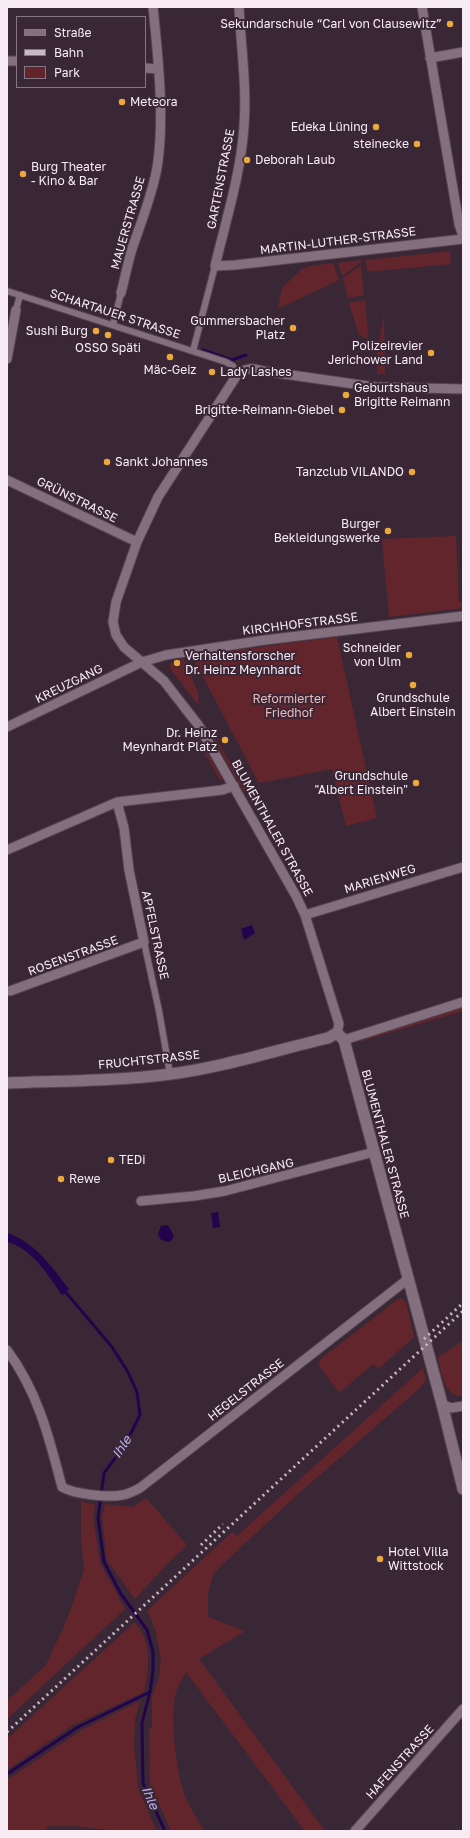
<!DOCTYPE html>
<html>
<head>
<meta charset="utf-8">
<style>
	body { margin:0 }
	#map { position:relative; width:470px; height:1838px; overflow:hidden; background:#3a2736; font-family:"Golos Text",sans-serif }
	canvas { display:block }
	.frame { position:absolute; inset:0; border:8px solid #f8ebf4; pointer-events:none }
	.legend { position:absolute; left:16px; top:16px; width:130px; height:72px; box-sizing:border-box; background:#3a2736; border:1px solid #867582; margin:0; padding:5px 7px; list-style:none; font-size:12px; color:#f8ebf4 }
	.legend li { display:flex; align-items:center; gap:8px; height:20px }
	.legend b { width:20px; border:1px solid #867582 }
</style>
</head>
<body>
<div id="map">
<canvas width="470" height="1838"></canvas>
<div class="frame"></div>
<ul class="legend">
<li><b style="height:5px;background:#846f7f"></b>Straße</li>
<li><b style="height:5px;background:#c8b9c4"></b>Bahn</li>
<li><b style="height:11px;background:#63252c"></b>Park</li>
</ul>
</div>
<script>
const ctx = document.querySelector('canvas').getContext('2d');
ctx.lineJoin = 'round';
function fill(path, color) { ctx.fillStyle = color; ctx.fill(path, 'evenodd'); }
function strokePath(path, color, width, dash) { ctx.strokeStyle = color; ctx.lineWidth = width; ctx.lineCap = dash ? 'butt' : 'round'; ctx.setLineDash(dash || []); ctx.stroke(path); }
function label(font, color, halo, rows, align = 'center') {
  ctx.font = font + ' "Golos Text",sans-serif'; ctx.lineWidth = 4; ctx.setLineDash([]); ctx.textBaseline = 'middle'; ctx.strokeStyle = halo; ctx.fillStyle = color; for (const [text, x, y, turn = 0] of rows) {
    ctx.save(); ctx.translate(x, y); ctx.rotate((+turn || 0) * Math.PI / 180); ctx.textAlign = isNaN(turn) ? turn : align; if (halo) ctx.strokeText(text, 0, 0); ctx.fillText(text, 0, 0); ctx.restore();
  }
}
fill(new Path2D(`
	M450,251l1,13 -84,8 -1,-12z
	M361,260v2l-19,14 -4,-13z
	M333,263l6,17 -61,29 4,-21 20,-19 8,-3z
	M361,265l3,30 -16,3 -5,-20z
	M365,300l3,35 -1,4 -8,-4 -10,-32z
	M384,315l1,59h-8l1,-15 -3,5z
	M456,536l3,66h4v6l-74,9 -7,-78z
	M337,637l40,181 -31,8 -14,-57 -73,14 -67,-127z
	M184,659l14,34 1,13 -29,-38v-4l3,-3z
	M208,726l39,64 -3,2 -37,-65z
	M195,732l26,44v6l-28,-49z
	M463,1007v4l-101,30 -3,-1z
	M401,1298l5,4 8,35 -36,32 -5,-5 -34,29 -21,-29 4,-6 76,-59z
	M463,1341v55c-19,2 -22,-25 -25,-39z
	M423,1368l3,12 -6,8 -122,106 -73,68 -12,12 -5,20v23l37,14 -46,28 126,172h-20l-119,-159c-3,6 -8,13 -10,20 -7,24 0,77 8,101 4,13 14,26 20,38h-33l-21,-48 -1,-55h3v-32l7,-17 2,-19 -6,-32 -8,-17 85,-79 5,4z
	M146,1498l41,47 -19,18 -33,36 -28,-39 -5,-43 3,-13 28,3z
	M81,1500l5,3 9,1 -2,12 7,47 25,46 -118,110v-18l39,-36 20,-43 18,-52 -3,-33z
	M135,1622c17,22 15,44 9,70l-71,33 -66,45v-31z
	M140,1701l-5,18 -1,26 4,42 18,43 -39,1 -43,-5h-25l-5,5h-37v-51l75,-50z`), '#63252c');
fill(new Path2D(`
	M252,925l3,8 -11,7 -3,-11z
	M218,1212l2,15 -7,1 -2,-15z
	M167,1225l4,5 3,7 -3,4 -4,1 -7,-3 -2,-5 3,-8z
	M7,1233c28,9 45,34 62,56l-7,6c-14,-20 -30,-47 -55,-53z`), '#23034c');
strokePath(new Path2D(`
	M203,350l29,10 14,-5
	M150,1692l-8,31 1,60 22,48
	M7,1774l71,-47 72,-35 3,-21v-19l-6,-22 -26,-36 -17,-32 -6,-44 6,-45 21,-28 15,-30 -3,-23 -9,-20 -16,-25 -49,-58`), '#23034c', 3);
const pedestrian = new Path2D(`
	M7,291l219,71 7,4v5
	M16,310l4,-15
	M113,325l8,-32
	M193,351l22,-85
	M144,942l15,69 11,63`);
const minor = new Path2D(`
	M239,7c2,39 8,80 5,119 -3,47 -18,94 -29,140l20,-1 228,-26
	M422,7l37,217 4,12
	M430,58l33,-6
	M7,61h10
	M145,68l13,1
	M121,293c4,-15 7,-32 12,-47 9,-26 19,-51 24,-78 8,-49 1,-112 -4,-161
	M7,359l9,-49
	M7,480l130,62
	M7,727l135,-65 24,-7 99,-15 198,-24
	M7,850l110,-48 105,-12 12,-4
	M305,915l158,-48
	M10,991l134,-49 -15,-72 -5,-42 -7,-26
	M337,1033l2,-9 -34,-109 -9,-19 -97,-170 -35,-45 -40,-34 -8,-12 -3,-13 3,-20 21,-60 21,-45 79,-122c9,-8 15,-7 26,-4l112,16 88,2
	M344,1040l119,-38
	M141,1201l53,-5 31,-5 149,-39
	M7,1350c31,42 42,87 55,137 11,7 47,11 60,8 7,-1 12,-4 18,-7l268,-209
	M442,1404l9,4 12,-2
	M355,1831l108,-122`);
const tertiary = new Path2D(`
	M7,1083c54,-2 110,-2 164,-9 53,-7 105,-24 157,-36l9,-5 7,7 98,364 21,85`);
strokePath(pedestrian, '#554551', 8);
strokePath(minor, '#554551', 11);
strokePath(tertiary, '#554551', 13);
strokePath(pedestrian, '#846f7f', 6);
strokePath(minor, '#846f7f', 9);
strokePath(tertiary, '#846f7f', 11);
strokePath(new Path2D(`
	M424,1339l39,-36
	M201,1545l22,-21
	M7,1732l456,-421`), '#c8b9c4', 3, [2, 4]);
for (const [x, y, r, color] of [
	[450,24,4,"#eca93a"],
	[122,102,4,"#eca93a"],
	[376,127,4,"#eca93a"],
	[417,144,4,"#eca93a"],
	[247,160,4,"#eca93a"],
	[23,174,4,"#eca93a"],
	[293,328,4,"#eca93a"],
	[96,331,4,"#eca93a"],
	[108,335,4,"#eca93a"],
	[431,353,4,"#eca93a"],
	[170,357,4,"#eca93a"],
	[212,372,4,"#eca93a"],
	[346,395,4,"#eca93a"],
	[342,410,4,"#eca93a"],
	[107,462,4,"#eca93a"],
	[412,472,4,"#eca93a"],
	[388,531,4,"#eca93a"],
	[409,655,4,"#eca93a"],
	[177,663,4,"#eca93a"],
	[413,685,4,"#eca93a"],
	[225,740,4,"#eca93a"],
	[416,783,4,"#eca93a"],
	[111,1160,4,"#eca93a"],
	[61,1179,4,"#eca93a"],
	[380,1559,4,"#eca93a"]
]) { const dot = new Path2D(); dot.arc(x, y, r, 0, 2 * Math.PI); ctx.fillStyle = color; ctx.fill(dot); strokePath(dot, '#3a2736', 1.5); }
label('12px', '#f8ebf4', '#3a2736', [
	["Sekundarschule “Carl von Clausewitz”",442,24],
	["Meteora",130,102,"left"],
	["Edeka Lüning",368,127],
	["steinecke",409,144],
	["Deborah Laub",255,160,"left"],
	["Burg Theater",31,167,"left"],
	["- Kino & Bar",31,181,"left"],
	["Gummersbacher",285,321],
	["Platz",285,335],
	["Sushi Burg",88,331],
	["Polizeirevier",423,346],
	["Jerichower Land",423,360],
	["OSSO Späti",108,348,"center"],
	["Mäc-Geiz",170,370,"center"],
	["Lady Lashes",220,372,"left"],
	["Geburtshaus",354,388,"left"],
	["Brigitte Reimann",354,402,"left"],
	["Brigitte-Reimann-Giebel",334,410],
	["Sankt Johannes",115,462,"left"],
	["Tanzclub VILANDO",404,472],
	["Burger",380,524],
	["Bekleidungswerke",380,538],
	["Schneider",401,648],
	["von Ulm",401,662],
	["Verhaltensforscher",185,656,"left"],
	["Dr. Heinz Meynhardt",185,670,"left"],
	["Grundschule",413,698,"center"],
	["Albert Einstein",413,712,"center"],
	["Dr. Heinz",217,733],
	["Meynhardt Platz",217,747],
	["Grundschule",408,776],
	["\"Albert Einstein\"",408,790],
	["TEDi",119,1160,"left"],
	["Rewe",69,1179,"left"],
	["Hotel Villa",388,1552,"left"],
	["Wittstock",388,1566,"left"]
], 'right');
label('12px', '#f8ebf4', '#3a2736', [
	["GARTENSTRASSE",221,179,-79],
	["MAUERSTRASSE",128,223,-74],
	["MARTIN-LUTHER-STRASSE",338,241,-7],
	["SCHARTAUER STRASSE",115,314,18],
	["GRÜNSTRASSE",77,500,26],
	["KIRCHHOFSTRASSE",300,624,-7],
	["KREUZGANG",69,684,-26],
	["BLUMENTHALER STRASSE",272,828,61],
	["MARIENWEG",380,879,-17],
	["APFELSTRASSE",155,935,78],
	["ROSENSTRASSE",73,956,-20],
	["FRUCHTSTRASSE",149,1060,-6],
	["BLUMENTHALER STRASSE",385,1144,75],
	["BLEICHGANG",256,1171,-13],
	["HEGELSTRASSE",246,1390,-38],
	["HAFENSTRASSE",400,1762,-48]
]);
label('12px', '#efbcbe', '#3a2736', [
	["Reformierter",289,699],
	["Friedhof",289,713]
]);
label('italic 13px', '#c1b3f2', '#3a2736', [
	["Ihle",122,1447,-57],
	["Ihle",150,1798,67]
]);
</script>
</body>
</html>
